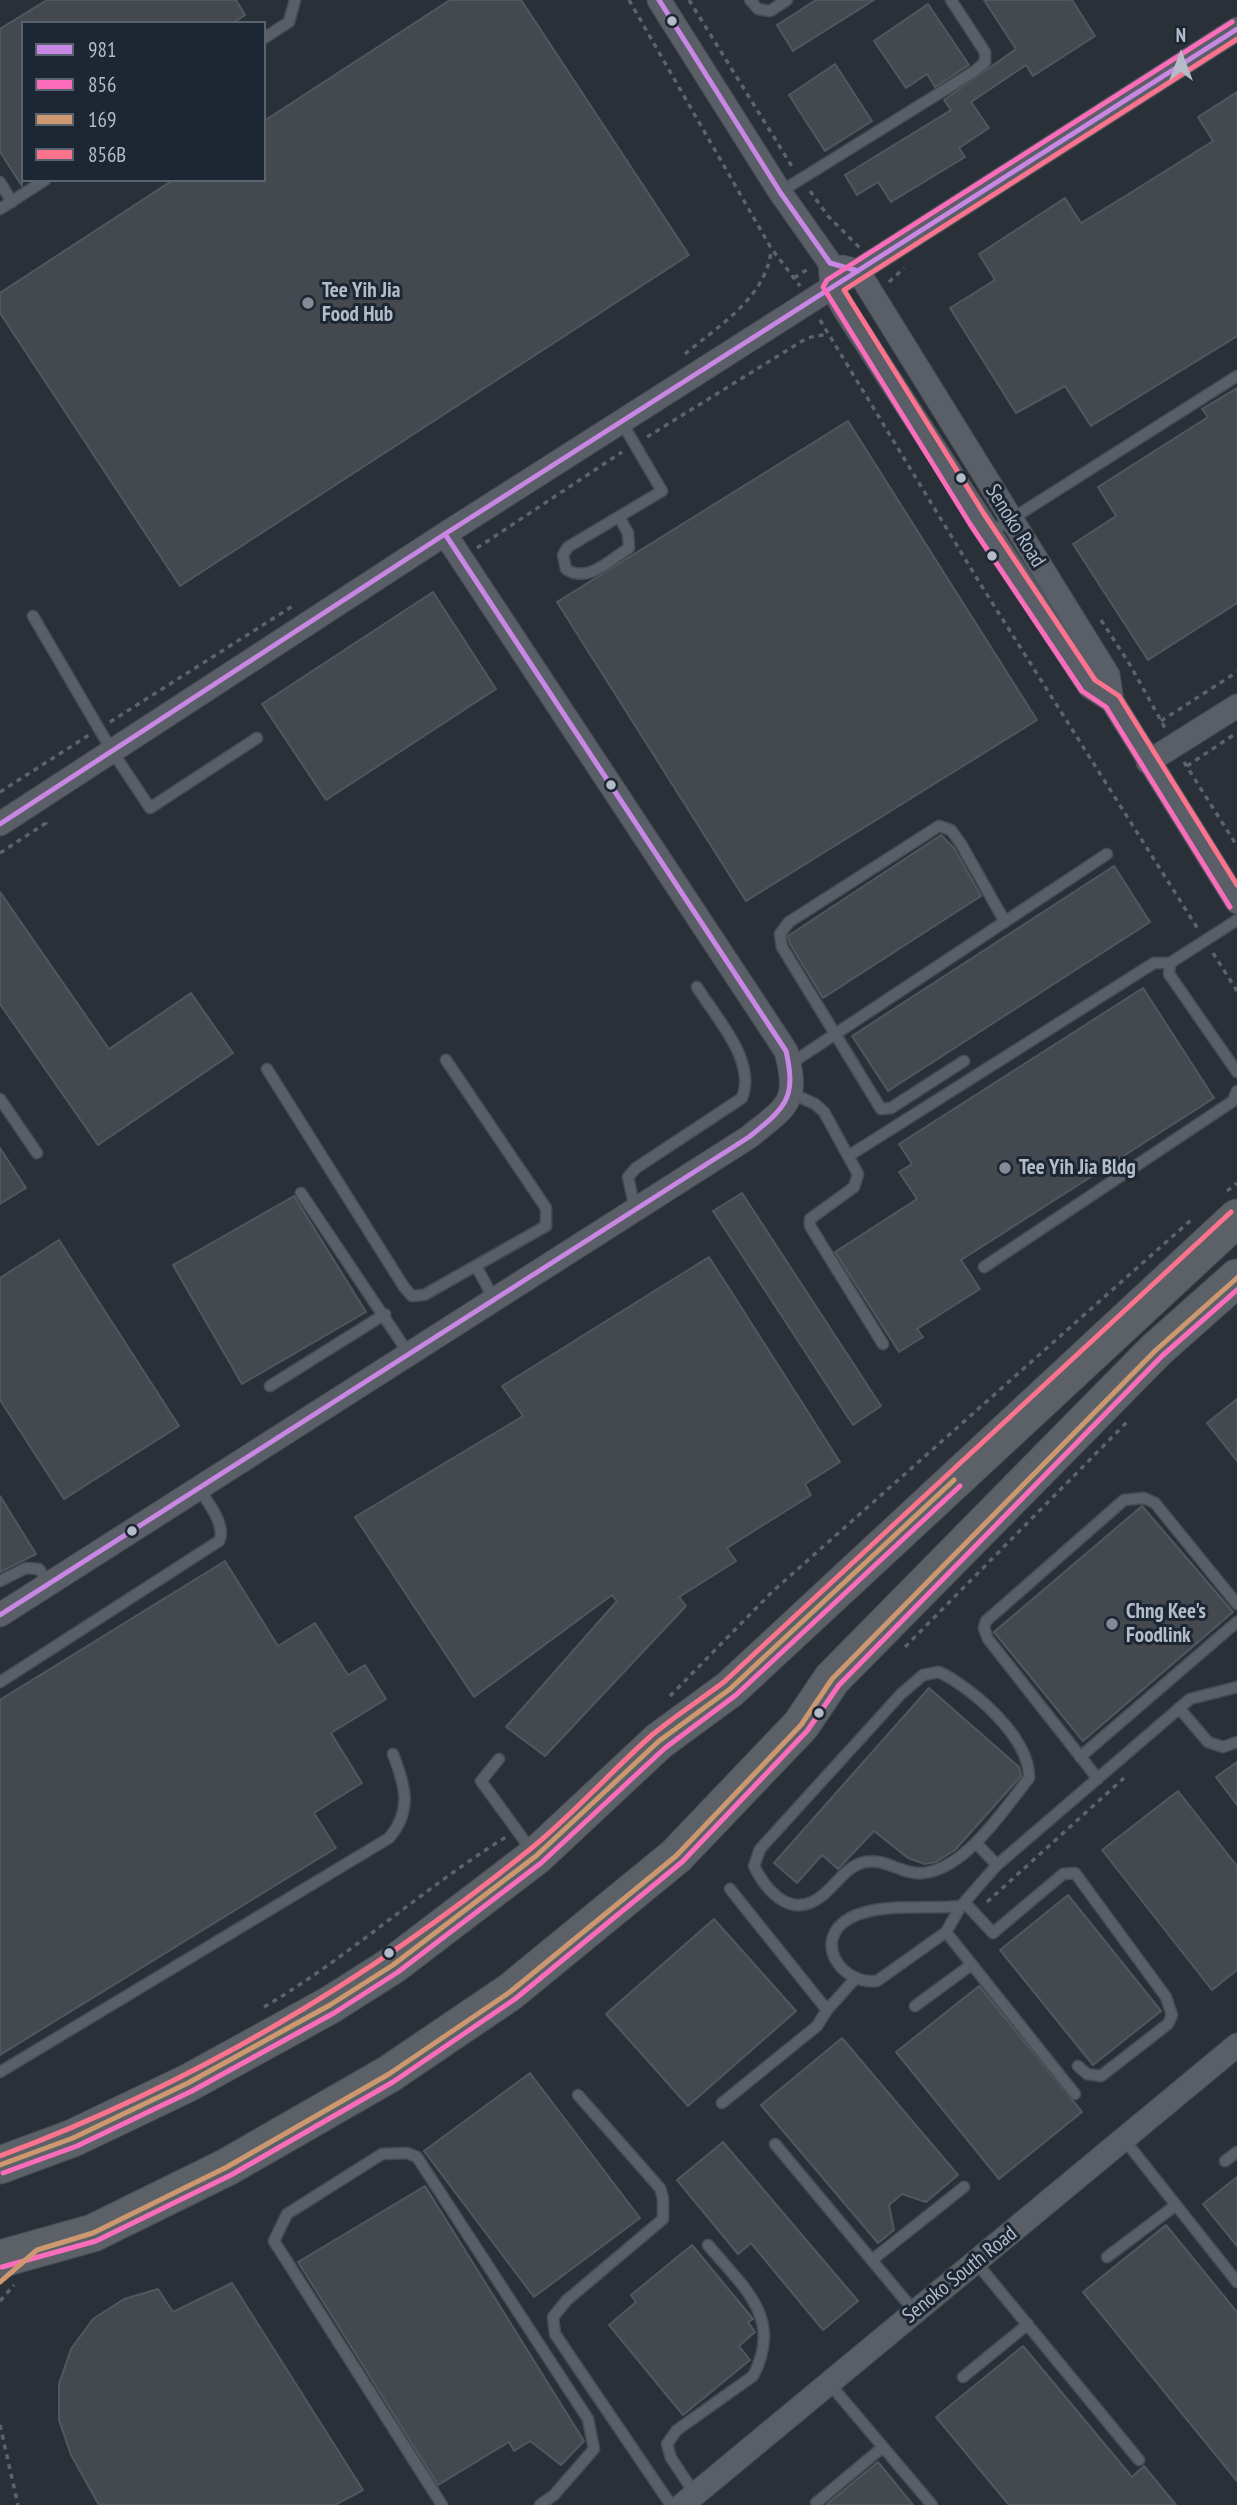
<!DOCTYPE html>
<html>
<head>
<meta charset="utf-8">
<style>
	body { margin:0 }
	#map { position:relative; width:1237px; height:2505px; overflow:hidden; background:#2a3038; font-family:"PT Sans Narrow",sans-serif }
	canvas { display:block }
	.legend { position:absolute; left:21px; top:21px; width:245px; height:161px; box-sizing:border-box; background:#1d2633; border:2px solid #59626f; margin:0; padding:9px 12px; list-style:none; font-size:21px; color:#b4bcc9 }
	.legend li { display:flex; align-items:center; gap:14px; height:35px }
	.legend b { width:35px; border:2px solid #59626f }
	.north { position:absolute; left:1146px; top:21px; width:70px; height:70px; -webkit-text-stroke:5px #1d2633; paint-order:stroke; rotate:0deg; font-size:19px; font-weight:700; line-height:28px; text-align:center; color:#b4bcc9 }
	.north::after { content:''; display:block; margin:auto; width:24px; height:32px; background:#b4bcc9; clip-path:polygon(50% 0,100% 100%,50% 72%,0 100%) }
</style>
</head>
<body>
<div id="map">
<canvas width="1237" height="2505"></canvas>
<ul class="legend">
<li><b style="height:9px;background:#c787e3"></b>981</li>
<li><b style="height:9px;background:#fb6dba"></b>856</li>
<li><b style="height:9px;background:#cd976f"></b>169</li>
<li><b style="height:9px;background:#fc738d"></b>856B</li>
</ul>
<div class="north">N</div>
</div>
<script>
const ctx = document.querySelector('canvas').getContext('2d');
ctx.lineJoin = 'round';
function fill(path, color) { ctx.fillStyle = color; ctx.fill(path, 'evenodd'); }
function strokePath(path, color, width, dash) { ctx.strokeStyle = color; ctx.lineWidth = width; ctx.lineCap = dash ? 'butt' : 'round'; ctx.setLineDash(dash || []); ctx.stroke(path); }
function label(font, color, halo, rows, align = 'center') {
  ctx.font = font + ' "PT Sans Narrow",sans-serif'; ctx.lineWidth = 6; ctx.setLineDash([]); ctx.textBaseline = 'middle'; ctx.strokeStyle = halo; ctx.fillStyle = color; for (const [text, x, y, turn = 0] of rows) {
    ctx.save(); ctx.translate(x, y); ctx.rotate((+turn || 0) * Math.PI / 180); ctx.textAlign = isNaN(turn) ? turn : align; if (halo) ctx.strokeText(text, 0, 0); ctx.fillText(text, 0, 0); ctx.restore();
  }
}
const building = new Path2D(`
	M47,0h189l9,15 -12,8h-210l-1,163 -22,-34v-123z
	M450,0h71l168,255 -509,331 -180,-273v-20l173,-113h91v-59z
	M816,0h58l-81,51 -16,-26z
	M984,0h88l23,36 -62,40 -7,-11 -55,37 18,26 -30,20 6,9 -74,45 -13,-20 -21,13 -12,-20 106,-65 -7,-10 72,-51z
	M928,4l41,61 -34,22 -8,-13 -21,14 -32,-47z
	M835,64l37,57 -47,30 -36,-56z
	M1237,92v244l-146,90 -26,-40 -49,27 -66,-105 45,-28 -16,-26 86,-56 16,25 46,-28 86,-54 -15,-24z
	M1237,388v215l-89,57 -75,-116 43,-28 -18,-29 110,-70 -6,-8z
	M848,421l189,299 -291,181 -189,-299z
	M433,592l63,97 -170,111 -64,-96z
	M941,835l13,13 27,48 -158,102 -33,-54 -2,-8z
	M1114,866l36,56 -262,169 -36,-55z
	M0,892l109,157 82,-56 42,60 -135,92 -98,-141z
	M1143,988l71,110 -253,162 19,29 -63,40 6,8 -24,15 -64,-100 82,-53 -18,-27 13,-8 -13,-20z
	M0,1148l26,40 -26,16z
	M742,1193l139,213 -28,19 -140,-214z
	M294,1196l72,116 -124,72 -69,-119z
	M59,1240l120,186 -115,73 -64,-99v-122z
	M709,1257l131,205 -35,22 6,11 -84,53 9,13 -57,36 7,9 -141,150 -39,-29 111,-126 -5,-6 -138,102 -119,-180 168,-101 -21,-30z
	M1237,1399v62l-30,-38z
	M0,1496l36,58 -36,18z
	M1142,1506l91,106 -150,129 -89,-109z
	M225,1561l53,85 37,-23 33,52 17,-10 21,34 -55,34 31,50 -48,30 22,35 -336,207v-355z
	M929,1688l90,79 2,9 -66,74 -19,12 -11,2 -17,-6 -34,-27 -36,38 -16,-14 -25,28 -23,-20z
	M1237,1762v43l-21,-28z
	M1178,1791l59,75v104l-25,20 -110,-140z
	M1068,1895l93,116 -68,54 -93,-115z
	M714,1919l82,92 -108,95 -82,-92z
	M979,1986l103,126 -83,67 -103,-127z
	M842,2038l116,137 -32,27 -24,-8 -13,11 5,25 -16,13 -117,-138z
	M530,2073l110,145 -106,79 -110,-146z
	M723,2142l135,159 -35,29 -72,-87 -13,11 -61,-74z
	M1237,2177v69l-34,-42z
	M425,2186l159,255 -23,24 -31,-24 -16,10 -5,-9 -71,43 -140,-223z
	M1166,2225l71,87v169l-154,-189z
	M692,2245l61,74 -5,3 7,10 -16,14 11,14 -67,55 -74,-90 27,-23 -5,-7z
	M232,2283l131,207 -28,15h-236l-28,-50 -12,-35v-36l12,-35 22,-30 31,-20 34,-10 15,23z
	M1023,2346l109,131 12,-11 32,39h-167l-73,-88z
	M878,2462l35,43h-87z`);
fill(building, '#444950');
strokePath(building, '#52575f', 2);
const service = new Path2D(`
	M750,0l8,9 12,2 17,-11
	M264,38l25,-16 6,-22
	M0,182l12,20
	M780,192l195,-121 10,-9v-10l-34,-52
	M0,209l45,-29
	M619,517l9,16 1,15c-19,12 -42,36 -63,21l-3,-14 5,-8 94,-56 -41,-70
	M988,534l249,-158
	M33,616l79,135 38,57 107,-70
	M1237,920l-67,43 -1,11 68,98
	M964,1061l-73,47 -10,1 -99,-162 -2,-13 9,-12 150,-96 12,4 10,14 44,78
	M790,1064l317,-210
	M267,1069l137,218 8,9 12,-1 122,-69v-18l-100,-148
	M791,1093l24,11 9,8 34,62 -4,13 -44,32v7l73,118
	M0,1099l37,54
	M850,1155l304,-192h16
	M301,1193l108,161
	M635,1209l-7,-32 8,-9 106,-70c15,-37 -26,-80 -45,-111
	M476,1266l18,33
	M984,1267l249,-166 4,-10
	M270,1386l115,-72
	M0,1581l26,-13 13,1 10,15
	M939,1672c34,16 91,66 90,106 -24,30 -64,92 -106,95 -21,2 -37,-15 -58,-11 -19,4 -28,22 -42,33 -30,25 -55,-1 -69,-29l6,-17 141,-155 22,-19z
	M0,1682l219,-141c8,-16 -12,-39 -20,-53
	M1179,1708l29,34 15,5 14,-5
	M1080,1757l157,-135
	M499,1759l-18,22 51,70
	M1098,1779l-110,-140 -4,-11 2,-7 138,-121 20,-2 11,5 82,101
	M977,1844l20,21
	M730,1889l97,121
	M965,1903l28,30 70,-59 12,-1 91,124 6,18 -4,9 -67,52 -14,-2 -9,-8
	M961,1906l-15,26 -69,49c-36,4 -66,-41 -27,-63 29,-16 76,-8 111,-12l36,-41 193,-166 47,-12
	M946,1932l129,162
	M915,2006l56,-41
	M0,2072l389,-234c24,-28 16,-53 4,-84
	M578,2095l82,93 3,10v21l-96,81 -14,17 2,17 116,171
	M722,2103l95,-77 10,-16 27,-30
	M1123,2138l114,144
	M775,2144l140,168
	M1225,2161l12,-9
	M1107,2257l69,-52
	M872,2260l92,-73
	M975,2261l164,199
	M963,2377l65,-53
	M829,2383l103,122
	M695,2494l-24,-36 -4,-14 10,-14 76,-54c31,-58 -10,-89 -45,-131
	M816,2503l67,-56
	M442,2505l-168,-264 13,-27 95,-60 25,-1 10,4 171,262 6,30 -40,46 -14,10`);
const minor = new Path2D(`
	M659,0l121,192 50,71 2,24 12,22 245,377 23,15
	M843,267l15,4 250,404 4,26 125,201
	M1148,762l89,-56
	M0,824l445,-290 792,-505
	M0,1615l749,-478c38,-31 51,-34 37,-86l-341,-517
	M682,2505l555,-460`);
const primary = new Path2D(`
	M0,2165l73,-27 115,-55 142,-78 63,-40 143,-109 123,-115 71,-52 507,-471
	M0,2259l93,-26 134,-66 162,-93 121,-82 166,-136 125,-131 31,-46 324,-329 81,-72`);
strokePath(service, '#484c53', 13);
strokePath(minor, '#484c53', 25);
strokePath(primary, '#484c55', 39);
strokePath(new Path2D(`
	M629,0l142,248 29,38
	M689,0l104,168
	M810,191l18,25 32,32
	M794,278l17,-11
	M889,282l15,-14
	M820,320l161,265 217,344
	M685,354c33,-28 82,-57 86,-104
	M647,437l160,-99 20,-4
	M477,548l145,-96
	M1101,620l28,43 36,65
	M1161,721l76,-49
	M110,722l186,-118
	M1184,762l53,84
	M1187,766l48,-32
	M0,792l89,-57
	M0,853l46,-30 -1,-3
	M1213,953l24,38
	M1227,1191l10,-8
	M905,1647l223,-226
	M670,1696l102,-104 419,-372
	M987,1902l137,-124
	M264,2007c85,-50 158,-118 242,-170
	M0,2301l14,-16
	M0,2425l18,80`), '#5d636a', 3.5, [5, 5]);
strokePath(service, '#5a5e66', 10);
strokePath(minor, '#5a5e66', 23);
strokePath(primary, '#5c6168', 37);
strokePath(new Path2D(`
	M659,0l121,192 50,71 28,8
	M0,824l445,-290 792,-505
	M0,1615l749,-478c36,-29 48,-38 37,-86l-341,-517`), '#c787e3', 5);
strokePath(new Path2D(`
	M1230,907l-124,-200 -24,-16 -112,-167 -147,-237 4,-7 405,-258
	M3,2173l74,-27 115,-55 142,-78 64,-41 143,-109 124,-115 71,-53 224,-209
	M2,2267l94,-26 135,-66 162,-93 122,-83 167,-137 125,-131 32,-46 323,-329 75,-66`), '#fb6dba', 5);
strokePath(new Path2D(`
	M0,2165l73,-27 115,-55 142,-78 63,-40 143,-109 123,-115 71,-52 224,-209
	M0,2282l37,-32 56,-17 134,-66 162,-93 121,-82 166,-136 125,-131 31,-46 324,-329 81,-72`), '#cd976f', 5);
strokePath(new Path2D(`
	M1237,39l-393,251 140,224 111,166 24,16 118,189
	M0,2156c193,-72 368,-176 528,-305 44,-35 82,-79 124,-116 23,-19 48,-35 72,-53l507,-470`), '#fc738d', 5);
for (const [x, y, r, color] of [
	[672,21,6,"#b4bcc9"],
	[308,303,7,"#848b96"],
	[961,478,6,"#b4bcc9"],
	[992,556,6,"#b4bcc9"],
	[611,785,6,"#b4bcc9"],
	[1005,1168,7,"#848b96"],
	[132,1531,6,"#b4bcc9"],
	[1112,1624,7,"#848b96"],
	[819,1713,6,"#b4bcc9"],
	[389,1953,6,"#b4bcc9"]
]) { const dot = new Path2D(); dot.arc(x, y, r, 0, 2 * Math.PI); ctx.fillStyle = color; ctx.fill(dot); strokePath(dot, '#1d2633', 2.5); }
label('bold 21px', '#b4bcc9', '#1d2633', [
	["Tee Yih Jia",322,291],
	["Food Hub",322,315],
	["Tee Yih Jia Bldg",1019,1168],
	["Chng Kee's",1126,1612],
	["Foodlink",1126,1636]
], 'left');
label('21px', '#b4bcc9', '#1d2633', [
	["Senoko Road",1015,526,58],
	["Senoko South Road",960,2275,-39]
]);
</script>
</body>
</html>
